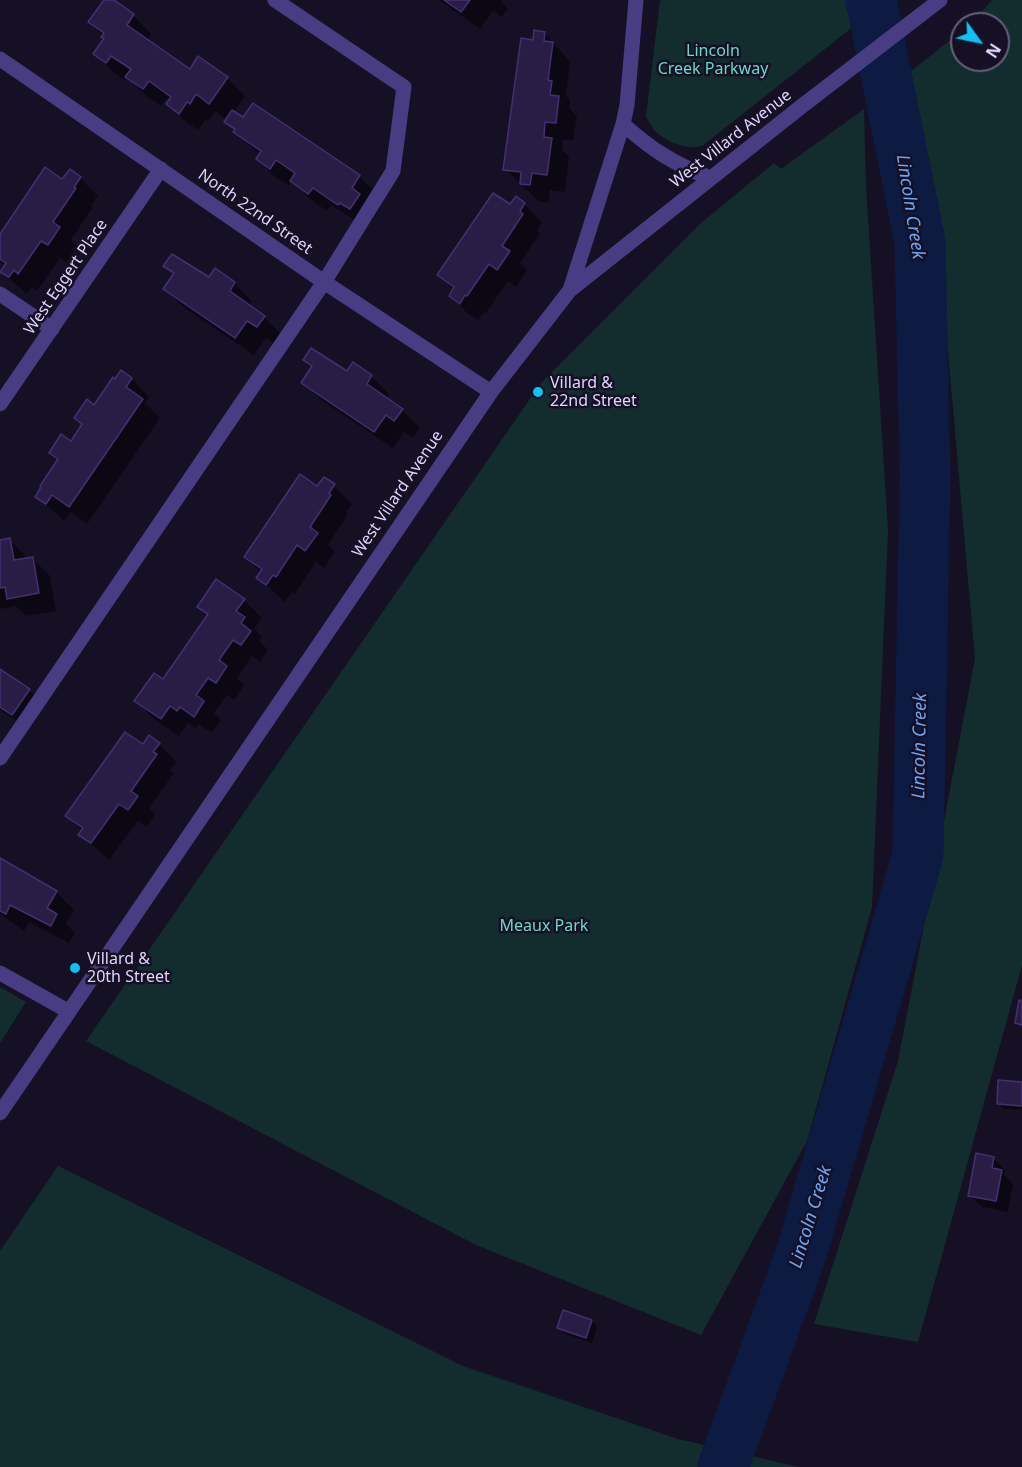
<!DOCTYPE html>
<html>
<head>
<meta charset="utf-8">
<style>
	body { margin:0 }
	#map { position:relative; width:1022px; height:1467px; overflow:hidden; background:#161025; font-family:"Noto Sans",sans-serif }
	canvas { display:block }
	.north { position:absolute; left:950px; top:12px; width:60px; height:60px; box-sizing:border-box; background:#161025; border:2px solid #665f7b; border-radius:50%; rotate:123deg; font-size:16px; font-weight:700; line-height:24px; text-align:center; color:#dfd6fd }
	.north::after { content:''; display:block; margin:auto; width:21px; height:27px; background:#0cc2f4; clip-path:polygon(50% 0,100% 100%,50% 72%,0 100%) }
</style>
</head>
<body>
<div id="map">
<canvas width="1022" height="1467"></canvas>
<div class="north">N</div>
</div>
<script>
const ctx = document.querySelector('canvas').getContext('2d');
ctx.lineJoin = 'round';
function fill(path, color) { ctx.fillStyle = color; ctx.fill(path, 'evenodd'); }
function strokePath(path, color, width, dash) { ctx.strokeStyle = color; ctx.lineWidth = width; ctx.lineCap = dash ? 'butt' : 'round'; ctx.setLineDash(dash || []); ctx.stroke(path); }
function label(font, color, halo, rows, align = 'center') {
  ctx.font = font + ' "Noto Sans",sans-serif'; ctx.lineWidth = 5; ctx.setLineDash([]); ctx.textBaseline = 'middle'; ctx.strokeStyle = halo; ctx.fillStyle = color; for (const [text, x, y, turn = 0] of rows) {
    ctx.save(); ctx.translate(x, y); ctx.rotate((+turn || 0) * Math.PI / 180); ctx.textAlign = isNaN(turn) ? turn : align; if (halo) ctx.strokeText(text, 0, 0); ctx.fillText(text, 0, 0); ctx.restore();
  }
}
fill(new Path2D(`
	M660,0h227l-185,146c-15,4 -37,-4 -48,-16 -3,-4 -5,-9 -8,-13z
	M992,0h30v965l-104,377 -104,-18 84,-263 77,-402 -40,-456 -38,-121 65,-51v29h36v-36h-27z
	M864,109l2,78 22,343 -16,377 -65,234 -106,194 -225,-90 -390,-204 455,-658 159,-159 74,-61 7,6z
	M0,987l26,15 -26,41z
	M58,1166l405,200 215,73 121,28h-799v-216z`), '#132d2f');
fill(new Path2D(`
	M106,0h5l23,16 17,18 -4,7 43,30 37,7 18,18 -12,17 126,63 18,18 -7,11 7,8 -9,13 -9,-6 -2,2 -26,-17 -4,6 -17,-12 -18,-18 -3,5 -14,-9 -17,-18 2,-4 -25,-23 -9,-10 1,-2 -12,-9 -7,10 -2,-2 -8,11 -12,-8 -18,-18 2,-4 -3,-2 -6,8 -16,-11 -18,-18 -3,3 -11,-8 -18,-18 10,-15 -15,-17z
	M439,0h61l8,9 -6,8 -9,-6 -13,18z
	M545,33l25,29 -4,34 4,4 -1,8 8,8 -4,25 -10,-2 -1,11 7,7 -4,35 -15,-2 -2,13 -9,-2 -34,-32 29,-127z
	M80,178l18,18 -7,10 2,1 -22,33 6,6 -10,16 -7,-4 -23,33 -5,-4 -5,7 -25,-22 4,-5 -6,-6v-25l63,-55z
	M524,204l18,18 -5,8 3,3 -20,30 7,7 -11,17 -8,-6 -22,32 -2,-1 -6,8 -10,-6 -18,-18 4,-6 -15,-15 72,-69z
	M165,266l44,13 25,4 18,18 -3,5 15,11 18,18 -6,9 -10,-6 -12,17 -71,-48 -18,-18 9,-14z
	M305,359l43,14 6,-9 17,12 18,18 -3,5 16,11 18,18 -7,10 -9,-6 -11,16 -72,-48 -18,-18 10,-15z
	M122,372l10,7 17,18 -4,6 15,15 -73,106 -16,-12 -7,9 -27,-25 22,-35 -8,-8 20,-10 24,-36z
	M334,486l18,18 -6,8 2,2 -20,31 7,7 -11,16 -8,-6 -21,32 -3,-2 -7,10 -27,-24 3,-6 -15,-15 72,-69z
	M10,540l18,19 4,-1 18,18 6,35 -30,5 -10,-10 -16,3v-68z
	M244,600l18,18 -8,11 8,8 -3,4 9,9 -8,12 -8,-6 -15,22 7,7 -10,15 -7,-5 -13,18 7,7 -9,13 -14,-9 -2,4 -8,-5 -9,13 -25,-17 -18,-18 27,-20 46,-65 -10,-10z
	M0,670l29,20 12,12 -16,24 -25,-16z
	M159,744l18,18 -7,8 4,3 -25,35 6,7 -9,12 -8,-6 -29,39 -29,-26 3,-3 -16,-15 76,-70zM153,756h4l-29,42 -3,-2z
	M0,860l56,32 18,18 -8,14 9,9 -6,10 -40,-21 -5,9 -24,-17z
	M1022,1083v27l-18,-1 -6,-6z
	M993,1158l12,12 -1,5 9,9 -5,28 -26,-5 -12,-12z
	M564,1312l28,9 5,6 -5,16 -27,-9 -6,-6z`), '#0007');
strokePath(new Path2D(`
	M723,1467l78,-213 117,-399 7,-380 -5,-233 -49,-242`), '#0d1a42', 51);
const building = new Path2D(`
	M104,0h10l20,14 -7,11 63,44 8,-13 30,21 -19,27 -13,-10 -6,10 -3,-2 -8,12 -13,-10 5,-7 -22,-16 -6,8 -18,-12 6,-8 -20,-13 -5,7 -13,-9 11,-16 -3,-1 3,-4 -16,-11z
	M444,0h26l-9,12z
	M534,30l11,2 -1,9 9,1 -5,38 4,1 -2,14 9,1 -3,27 -11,-1 -1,15 8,1 -5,37 -15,-2 -2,12 -10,-1 1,-12 -18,-2 18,-132 12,2z
	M253,103l107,72 -8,13 8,6 -10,15 -10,-6 -2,2 -25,-17 -5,6 -18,-13 5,-8 -19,-13 -6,9 -14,-10 5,-8 -28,-19 2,-3 -11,-7 8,-12 11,7z
	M45,167l17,12 8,-10 11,8 -7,10 2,1 -23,34 7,5 -12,18 -7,-4 -23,33 -4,-4 -5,7 -9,-5 6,-9 -6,-4v-25z
	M493,193l17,11 6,-8 9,7 -5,8 3,3 -21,32 8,5 -13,19 -8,-6 -22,32 -2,-1 -5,9 -11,-8 5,-9 -17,-12z
	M172,254l37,23 6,-9 20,14 -5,9 35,25 -8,11 -10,-6 -12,17 -72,-49 11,-16 -11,-7z
	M311,348l36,23 6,-9 19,13 -5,9 36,25 -9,12 -8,-6 -12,17 -73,-49 11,-17 -9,-6z
	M121,370l11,8 -6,9 17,12 -74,108 -17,-12 -6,9 -11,-7 6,-10 -1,-1 18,-27 -9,-6 12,-19 10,7 11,-17 -8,-6 13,-19 7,6 19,-28 2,2z
	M300,474l17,12 7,-9 11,7 -6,9 2,2 -21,32 8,6 -13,18 -8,-6 -21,32 -3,-2 -7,10 -10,-7 6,-9 -18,-12z
	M10,538l4,22 19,-3 6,36 -32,6 -2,-12 -5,1v-48z
	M216,579l29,20 -9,12 9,6 -4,6 10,8 -10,14 -8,-5 -14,20 8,6 -11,17 -8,-5 -12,17 8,6 -10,16 -14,-10 -3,4 -7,-5 -9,13 -27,-18 20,-28 9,6 45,-65 -11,-7z
	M0,669l30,20 -18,26 -12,-8z
	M125,732l18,12 6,-9 11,8 -7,9 4,2 -26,37 7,5 -10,14 -9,-6 -28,39 -13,-8 5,-7 -18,-12z
	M0,858l57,33 -10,17 10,6 -6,12 -41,-21 -4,9 -6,-3z
	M1019,1000l3,1v24l-7,-2z
	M998,1080l24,2v24l-25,-2z
	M976,1153l18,4 -2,11 10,2 -6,31 -28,-5z
	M563,1310l29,10 -6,18 -29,-10z`);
fill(building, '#2a1d45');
strokePath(building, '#443070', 1.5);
strokePath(new Path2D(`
	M0,59l324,223 167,110
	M623,124c30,27 50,39 87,54
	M570,290l53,-166 4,-19 9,-105
	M0,294l52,35
	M0,404l161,-235
	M0,758l324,-476 69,-111 11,-84 -129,-87
	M0,973l68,38
	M0,1113l491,-721 79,-102 232,-184 138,-106`), '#483d82', 15);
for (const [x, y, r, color] of [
	[538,392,6,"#0cc2f4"],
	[75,968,6,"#0cc2f4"]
]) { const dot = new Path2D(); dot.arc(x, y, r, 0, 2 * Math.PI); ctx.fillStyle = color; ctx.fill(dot); strokePath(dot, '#161025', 2); }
label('16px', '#65daca', '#161025', [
	["Lincoln",713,51],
	["Creek Parkway",713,69],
	["Meaux Park",544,926]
]);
label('16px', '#dfd6fd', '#161025', [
	["West Villard Avenue",731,139,-38],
	["North 22nd Street",255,212,35],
	["West Eggert Place",66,277,-56],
	["West Villard Avenue",398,494,-56]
]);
label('16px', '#dfd6fd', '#161025', [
	["Villard &",550,383],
	["22nd Street",550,401],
	["Villard &",87,959],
	["20th Street",87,977]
], 'left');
label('italic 18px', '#69a6f8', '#161025', [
	["Lincoln Creek",910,207,81],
	["Lincoln Creek",920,746,-89],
	["Lincoln Creek",811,1217,-73]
]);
</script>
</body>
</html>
